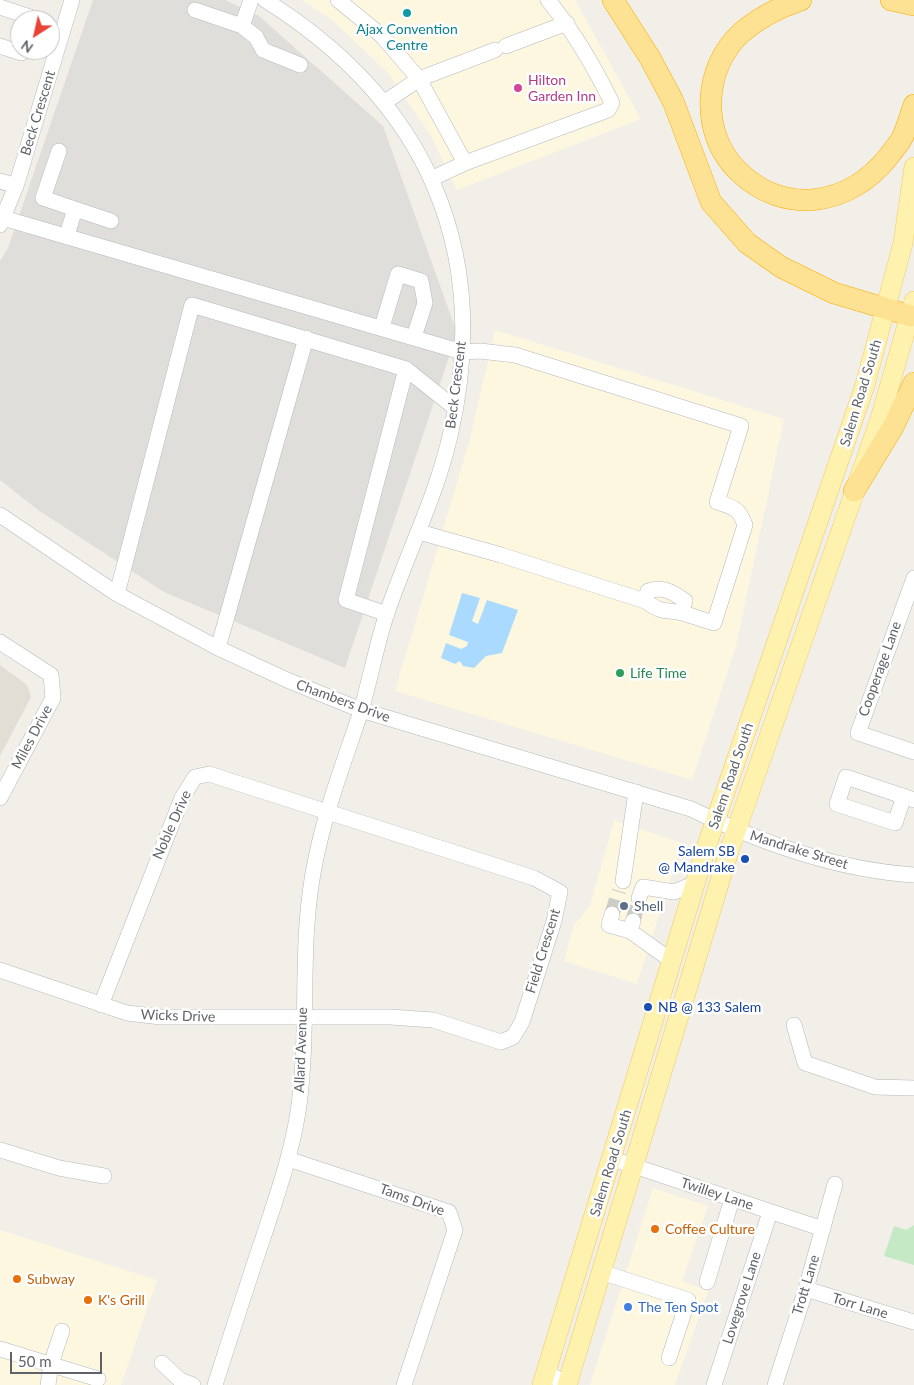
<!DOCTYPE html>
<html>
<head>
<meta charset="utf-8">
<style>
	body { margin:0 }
	#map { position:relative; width:914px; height:1385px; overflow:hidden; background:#f1efe8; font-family:Lato,sans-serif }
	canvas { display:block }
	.north { position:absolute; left:10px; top:10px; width:50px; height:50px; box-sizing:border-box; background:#fff; border:1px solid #bfc1c3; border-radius:50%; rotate:215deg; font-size:14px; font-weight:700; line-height:20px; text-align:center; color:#5f6368 }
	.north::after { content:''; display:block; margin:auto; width:18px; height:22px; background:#ea4335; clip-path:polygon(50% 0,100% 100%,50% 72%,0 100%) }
	.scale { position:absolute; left:10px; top:1352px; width:92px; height:22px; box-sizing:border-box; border:2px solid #5f6368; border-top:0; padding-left:6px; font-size:15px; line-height:18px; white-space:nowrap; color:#5f6368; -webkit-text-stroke:4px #fff; paint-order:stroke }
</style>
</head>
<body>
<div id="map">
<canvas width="914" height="1385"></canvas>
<div class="north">N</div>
<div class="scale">50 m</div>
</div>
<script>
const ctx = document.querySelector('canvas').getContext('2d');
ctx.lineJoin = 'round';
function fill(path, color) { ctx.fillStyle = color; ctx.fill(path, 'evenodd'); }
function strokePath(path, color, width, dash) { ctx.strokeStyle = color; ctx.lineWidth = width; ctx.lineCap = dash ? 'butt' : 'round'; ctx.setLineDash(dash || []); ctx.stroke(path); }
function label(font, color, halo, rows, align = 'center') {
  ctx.font = font + ' Lato,sans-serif'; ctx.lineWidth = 5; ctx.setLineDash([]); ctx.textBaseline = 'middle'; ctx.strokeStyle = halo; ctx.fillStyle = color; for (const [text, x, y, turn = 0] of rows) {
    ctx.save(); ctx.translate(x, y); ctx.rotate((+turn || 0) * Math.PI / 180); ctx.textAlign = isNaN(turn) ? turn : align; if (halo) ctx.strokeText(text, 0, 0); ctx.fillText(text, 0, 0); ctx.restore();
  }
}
fill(new Path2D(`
	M302,0h273l66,119 -184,71 -27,-56 -43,-62 -56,-53z
	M495,330l289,89 -48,227 -44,134 -297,-89 75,-252z
	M614,820l68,23 -45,141 -73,-23 10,-36 16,-19z
	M653,1188l55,18 -26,75 26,10 -33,94h-85z
	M0,1230l157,50 -36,105h-121z`), '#fef7e0');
fill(new Path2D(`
	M93,0h132l34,16 124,110 74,207 -112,335 -181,-76 -126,-82 -38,-30v-219l8,-13z`), '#e0deda');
fill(new Path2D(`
	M0,665l27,20 4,12 -31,59z`), '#e1ded6');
fill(new Path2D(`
	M914,1225v40l-30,-9 10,-30 12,4z`), '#c5e8c5');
fill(new Path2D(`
	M462,593l18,5 -8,23 6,3 9,-24 31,10 -16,43 -16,3 -12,12 -11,-2 -3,-5 -5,3 -14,-6 5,-15 15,6 6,-3 1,-4 -19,-7z`), '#aadaff');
strokePath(new Path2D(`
	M612,914l7,-23
	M633,921l6,-23`), '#ccccc8', 15, [15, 8]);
const minor = new Path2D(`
	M338,0l44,36 37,43 76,-29
	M0,7l39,13
	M195,10l47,16 9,-26
	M242,26l14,11 7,13 37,15
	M0,46l21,7 4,-3
	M506,46l61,-23
	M385,102l34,-23 46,84 -32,15
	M59,151l-16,47 32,11 -8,26
	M465,163l143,-53 4,-7c-18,-37 -38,-71 -64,-103
	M0,181l16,5
	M75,209l36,12
	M3,218l459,134 18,-1 35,4 226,71 -24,76c16,5 22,6 28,23l-31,98c-11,-3 -21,-7 -32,-10 -19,-4 -18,1 -37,-12l-144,-46 -82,-23
	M0,225l16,-39 56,-186
	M382,327l16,-53 23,7 4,22 -11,34
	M406,369l49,39
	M0,515l117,79 101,54 69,32 74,30 330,99c70,34 145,61 223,66
	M914,578l-56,155 56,19
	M117,594l75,-289 214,64 -60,231 41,14
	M645,601l3,-10c15,-5 25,1 37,10l-4,12
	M0,642l51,33 2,23 -53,100
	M218,648l88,-310
	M904,796l-9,27 -58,-19 9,-27 68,23
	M623,881l13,-89
	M639,898l4,-11 31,5 22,-9
	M612,914l-3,11 21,6
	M633,921l-3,10 42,30
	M0,970l127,43 34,4h229l43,3 68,22 12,-5 9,-15 32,-101 6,-29 -26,-14 -325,-104 -14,3 -13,21 -81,207
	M794,1025l11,38 70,24 39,1
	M0,1150l59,18 45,8
	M288,1159l161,53 6,18 -51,155
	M613,1159l210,70
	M601,1272l87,28 -19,58
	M707,1282l25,-83
	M806,1289l108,33
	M0,1349l98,30
	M162,1363l18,17 13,5
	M546,1371l20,14
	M48,1385l3,-21 11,-33
	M215,1385c16,-50 32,-100 49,-150 14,-43 29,-85 35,-130 11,-83 -1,-165 17,-247 10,-49 28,-96 44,-144 10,-33 16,-68 27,-101 20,-59 49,-116 63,-177 43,-187 -24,-335 -185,-436
	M714,1385l56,-173
	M775,1385l31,-96 29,-105`);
const major = new Path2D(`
	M542,1385l165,-540 158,-460 38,-142 11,-76
	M567,1385l162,-534 151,-432 34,-118`);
const highway = new Path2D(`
	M613,0l37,58 23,43 38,101 36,41 34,24 53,26 77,23
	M801,0c-21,7 -44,19 -60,33 -38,35 -41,100 -4,137 47,47 113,36 152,-14 4,-6 10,-12 13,-18 5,-10 8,-22 12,-33
	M891,0l23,5
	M854,491l39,-64 21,-44`);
strokePath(minor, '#b5b8bc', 16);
strokePath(major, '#f2c960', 20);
strokePath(highway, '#f9ab00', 22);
strokePath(minor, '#fff', 15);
strokePath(major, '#fff2af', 19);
strokePath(highway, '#fde293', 21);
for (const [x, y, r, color] of [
	[407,13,5,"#0f9aa8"],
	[518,88,5,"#d1479c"],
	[620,673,5,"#2e9e5b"],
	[745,859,5,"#1a4fb4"],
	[624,906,5,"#5c6f8a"],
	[648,1007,5,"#1a4fb4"],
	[655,1229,5,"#e8710a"],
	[17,1279,5,"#e8710a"],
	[88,1300,5,"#e8710a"],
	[628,1307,5,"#3f7fe0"]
]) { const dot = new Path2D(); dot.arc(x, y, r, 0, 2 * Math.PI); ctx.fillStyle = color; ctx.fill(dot); strokePath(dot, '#fff', 2); }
label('14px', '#0d838f', '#fff', [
	["Ajax Convention",407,29],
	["Centre",407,45]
]);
label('14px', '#b23c85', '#fff', [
	["Hilton",528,80],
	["Garden Inn",528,96]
], 'left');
label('14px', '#5f6368', '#fff', [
	["Beck Crescent",38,113,-73],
	["Beck Crescent",456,385,-83],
	["Salem Road South",861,393,-73],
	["Cooperage Lane",880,669,-70],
	["Chambers Drive",343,701,20],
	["Miles Drive",32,737,-62],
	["Salem Road South",731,776,-71],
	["Noble Drive",172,825,-66],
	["Mandrake Street",799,850,17],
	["Field Crescent",543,951,-73],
	["Wicks Drive",178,1016,2],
	["Allard Avenue",301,1050,-88],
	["Salem Road South",611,1163,-73],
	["Twilley Lane",717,1194,18],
	["Tams Drive",412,1200,20],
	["Trott Lane",806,1285,-73],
	["Lovegrove Lane",742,1298,-72],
	["Torr Lane",860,1306,17]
]);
label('14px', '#27864d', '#fff', [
	["Life Time",630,673]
], 'left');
label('14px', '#164399', '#fff', [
	["Salem SB",735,851],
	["@ Mandrake",735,867],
	["NB @ 133 Salem",658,1007,"left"]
], 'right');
label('14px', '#4e5e75', '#fff', [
	["Shell",634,906]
], 'left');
label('14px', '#c56008', '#fff', [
	["Coffee Culture",665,1229],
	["Subway",27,1279],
	["K's Grill",98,1300]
], 'left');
label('14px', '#366cbe', '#fff', [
	["The Ten Spot",638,1307]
], 'left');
</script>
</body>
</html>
